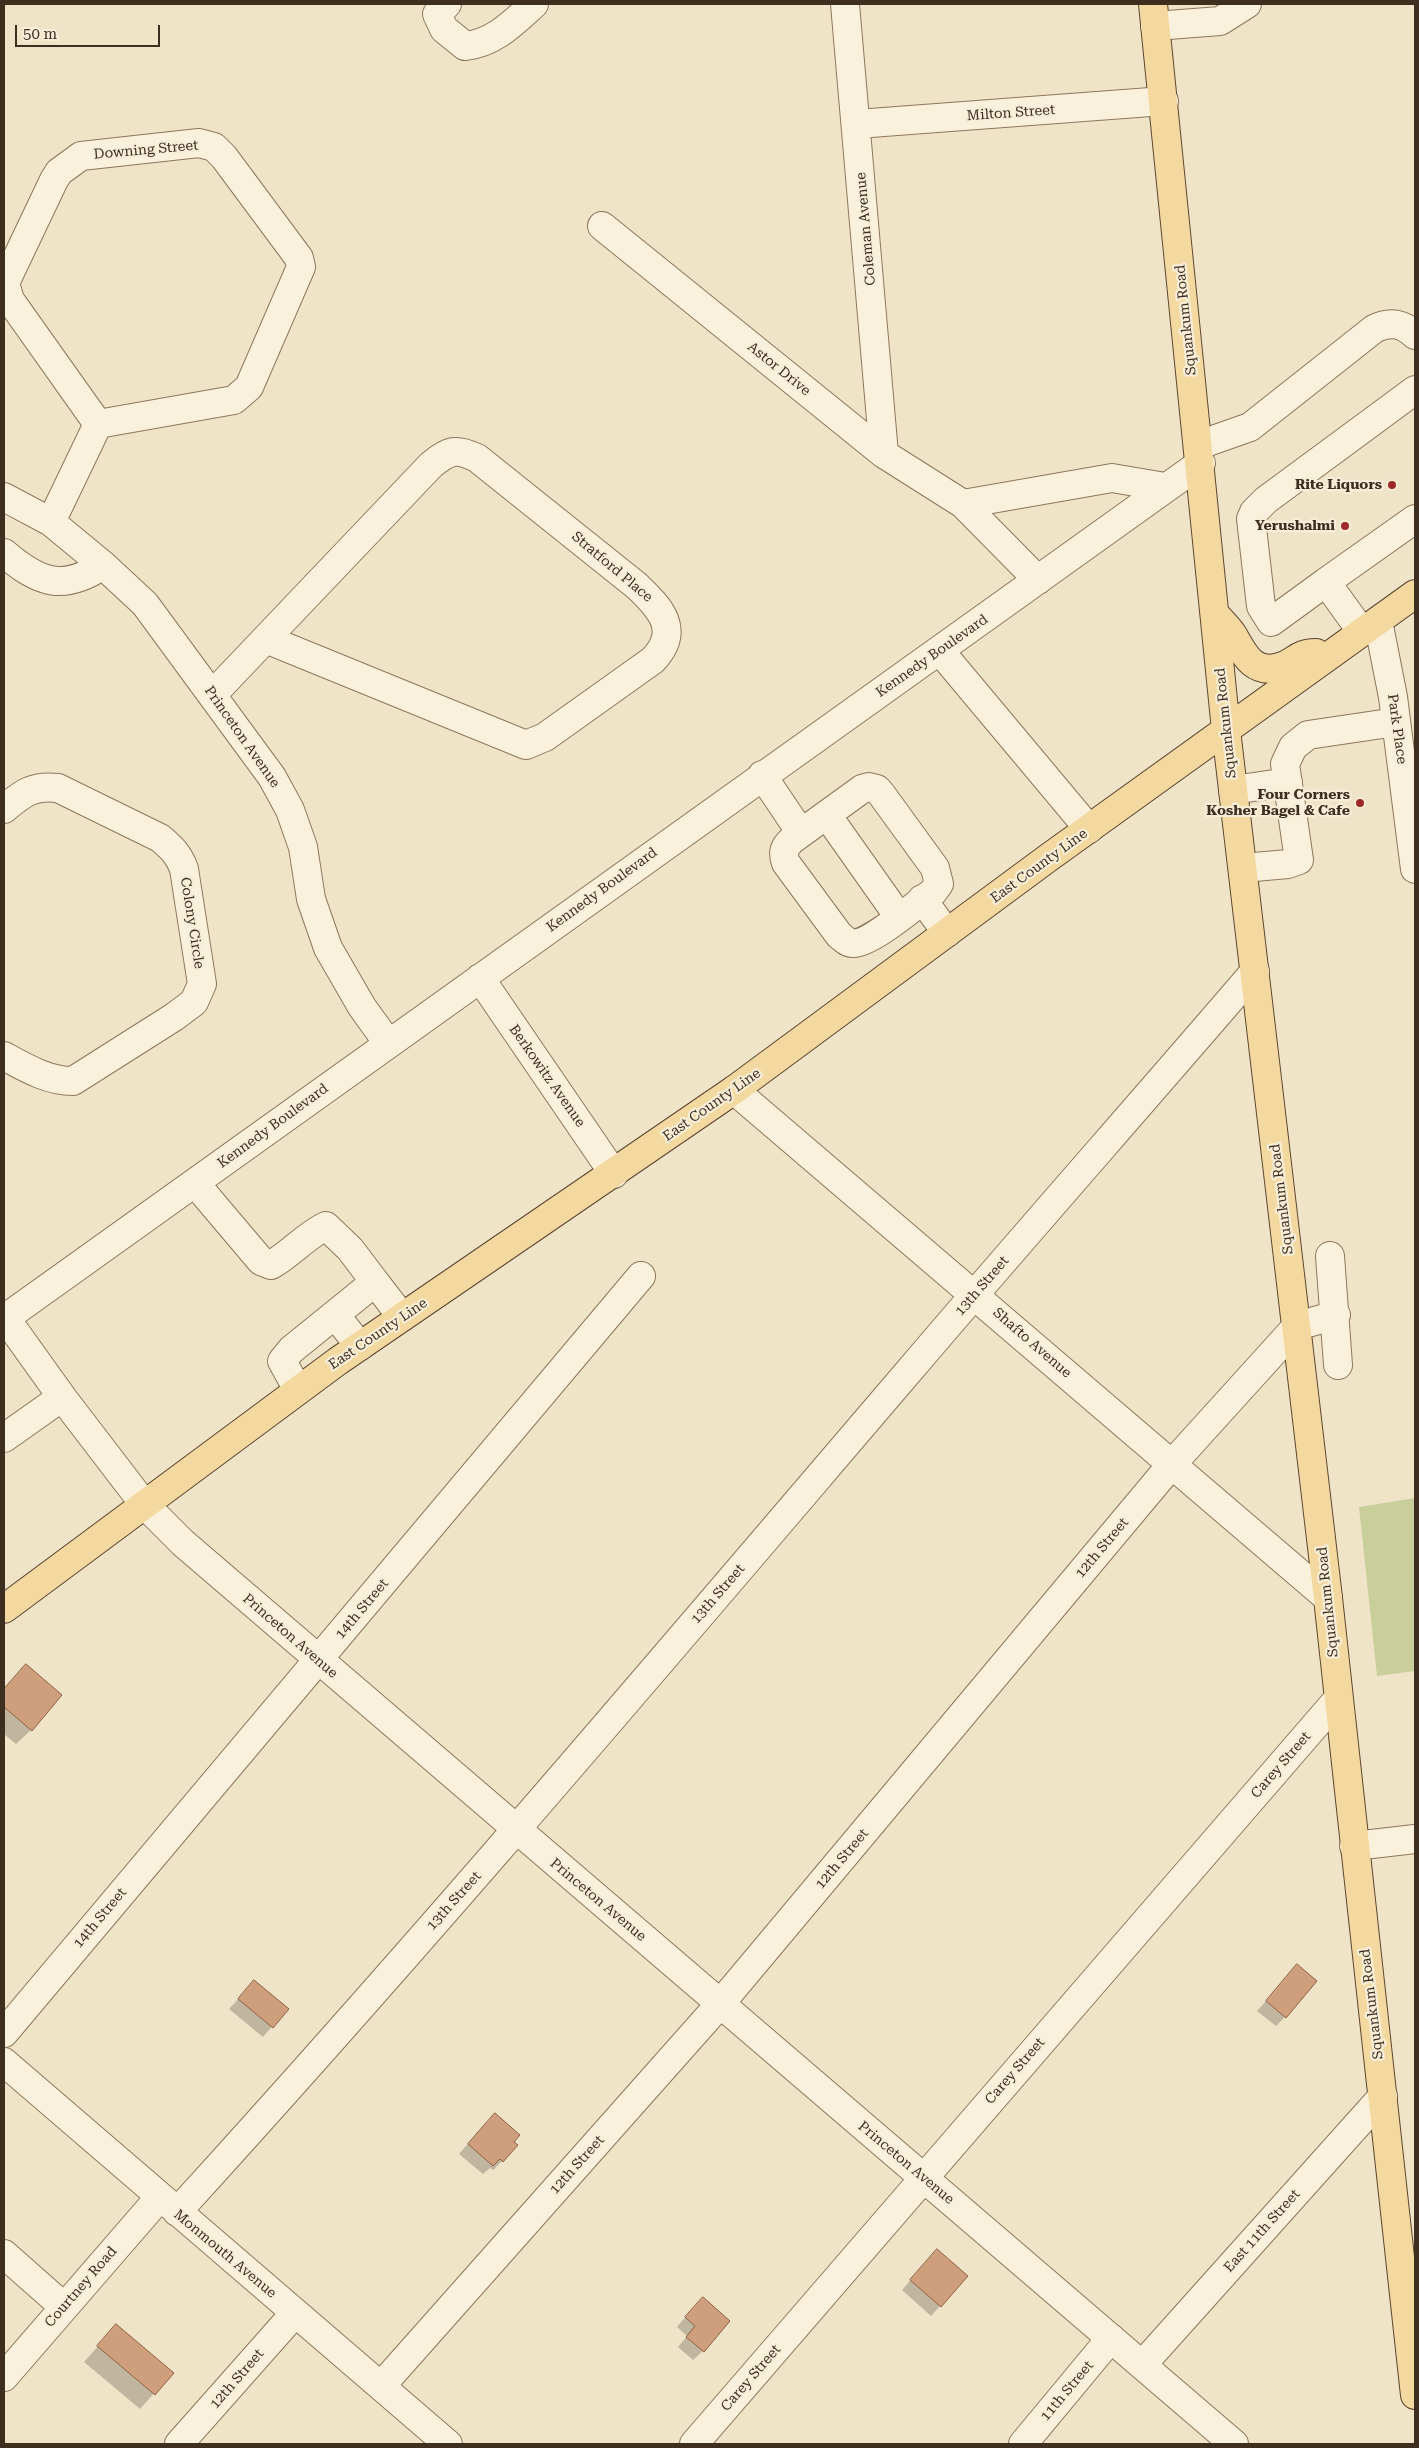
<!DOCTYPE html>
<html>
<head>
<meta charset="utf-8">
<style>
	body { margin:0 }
	#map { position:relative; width:1419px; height:2448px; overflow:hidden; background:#f0e4c8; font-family:"Roboto Serif",serif }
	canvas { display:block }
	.frame { position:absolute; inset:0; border:5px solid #3d2e20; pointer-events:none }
	.scale { position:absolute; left:15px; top:25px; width:145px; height:22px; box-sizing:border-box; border:2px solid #3d2e20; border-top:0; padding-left:6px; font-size:15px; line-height:18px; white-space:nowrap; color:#3d2e20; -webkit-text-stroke:4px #f7eed8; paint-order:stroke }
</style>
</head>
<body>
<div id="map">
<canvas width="1419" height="2448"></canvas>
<div class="frame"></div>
<div class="scale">50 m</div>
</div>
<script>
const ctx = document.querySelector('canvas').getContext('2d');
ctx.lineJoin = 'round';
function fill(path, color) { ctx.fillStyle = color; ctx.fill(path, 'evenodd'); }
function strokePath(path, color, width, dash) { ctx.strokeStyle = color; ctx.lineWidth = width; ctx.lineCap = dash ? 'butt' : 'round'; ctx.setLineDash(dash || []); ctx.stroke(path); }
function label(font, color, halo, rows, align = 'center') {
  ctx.font = font + ' "Roboto Serif",serif'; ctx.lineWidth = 4.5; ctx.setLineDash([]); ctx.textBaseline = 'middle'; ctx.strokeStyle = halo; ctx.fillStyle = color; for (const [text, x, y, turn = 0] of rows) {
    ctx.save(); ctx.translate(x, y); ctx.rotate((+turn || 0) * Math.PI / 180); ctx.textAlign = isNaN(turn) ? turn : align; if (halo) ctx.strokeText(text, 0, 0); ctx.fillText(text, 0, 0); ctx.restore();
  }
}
fill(new Path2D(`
	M1415,1498v173l-38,5 -18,-169z`), '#c9cf9b');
fill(new Path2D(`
	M26,1665l5,65 -15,14 -12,-10v-45z
	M1297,1966l-12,51 -9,9 -19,-15z
	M254,1982l33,27 -24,28 -34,-28z
	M485,2124l17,37 -9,9 -3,-2 -7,6 -24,-20z
	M928,2260l12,46 -9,10 -29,-26z
	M693,2308l10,43 -10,9 -15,-13 9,-11 -10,-9z
	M116,2326l56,47 -32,36 -56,-47z`), '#0003');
const building = new Path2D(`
	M26,1664l36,31 -30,36 -28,-24v-18z
	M1297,1964l20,17 -31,37 -20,-17z
	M254,1980l35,29 -16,19 -35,-29z
	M495,2113l25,22 -6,7 4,3 -15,17 -3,-3 -7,7 -25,-22z
	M937,2249l31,27 -27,31 -31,-27z
	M703,2297l27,24 -26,31 -18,-15 9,-11 -10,-9z
	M116,2324l58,49 -19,22 -58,-49z`);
fill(building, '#cf9f7d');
strokePath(building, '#8d5f41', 1);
const minor = new Path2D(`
	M447,4l-10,10 7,15 21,17c29,-3 48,-23 69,-42
	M845,4l39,450
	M1155,26l65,-5 27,-17
	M857,124l307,-23
	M199,143l15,4 10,10 75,101 2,9 -52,120 -15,13 -136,24 -88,-124 -5,-17 49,-103 5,-8 22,-16z
	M602,226l282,228 79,50 75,76
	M1199,445l51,-18 124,-98c16,-8 28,-6 41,6
	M4,497l47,25 52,43 42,39 127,173 18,33 13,37 8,52 17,49 34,59 26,36
	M963,504l149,-26 53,9
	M51,522l47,-98
	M4,553c35,30 59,39 99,12
	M1326,582l-55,40 -10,-16 -10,-87 3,-7 12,-12 149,-110
	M1378,621l15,76 22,172
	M1362,632l-36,-50 89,-63
	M940,651l149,178
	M213,694l218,-229c18,-15 25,-17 46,-7l160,128c24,23 44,44 16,74l-108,77 -19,8 -260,-106
	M762,775l39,58
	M869,787l8,2 5,6 53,73 4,16 -6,8c-15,11 -65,54 -81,51 -5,0 -9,-5 -13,-8l-53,-72c-4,-11 -2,-16 7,-24l69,-50z
	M1233,790l55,-8
	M4,809c19,-16 29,-24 54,-21l102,50c12,10 19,17 24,31l18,115 -8,18 -20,15 -101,64c-25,0 -47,-13 -69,-25
	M827,815l72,102
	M1243,868l45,-4 11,-4 -14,-96 8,-17 15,-12 88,-13
	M922,899l25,34
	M480,978l134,196
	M734,1090l594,508
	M195,1183l66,78 10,4c20,-11 34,-29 55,-39l24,23 25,33 -84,68 -9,11 16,29
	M1330,1256l8,109
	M375,1282l27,35
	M335,1315l25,31
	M4,1316l58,81 82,107 39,39 1051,901
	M4,1319l1197,-856
	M4,1438l58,-41
	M1354,1846l61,-7
	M4,2033l637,-757
	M4,2062l444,382
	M177,2212c250,-274 490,-558 732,-841 114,-134 231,-266 346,-400
	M4,2254l60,53
	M1142,2365l241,-269
	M4,2377l155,-179
	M381,2386l339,-382 452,-540 125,-138 39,-11
	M179,2444l116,-131
	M694,2444l644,-745
	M1023,2444l88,-106`);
const major = new Path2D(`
	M1153,4l73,726 102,868 87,797
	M1215,614c6,7 13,13 18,21 11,19 20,40 47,32 16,-5 17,-14 36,-14
	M4,1609l334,-248 396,-271 314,-232 367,-264`);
strokePath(minor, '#8d765c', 30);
strokePath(major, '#5b4430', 30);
strokePath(minor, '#faf1dc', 28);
strokePath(major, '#f3d9a0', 28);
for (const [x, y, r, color] of [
	[1392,485,5,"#9e2a2b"],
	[1345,526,5,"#9e2a2b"],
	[1360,803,5,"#9e2a2b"]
]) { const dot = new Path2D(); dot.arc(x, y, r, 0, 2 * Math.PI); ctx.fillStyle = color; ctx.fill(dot); strokePath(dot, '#f7eed8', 2); }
label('14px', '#3d2e20', '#f7eed8', [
	["Milton Street",1011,113,-4],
	["Downing Street",146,150,-5],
	["Coleman Avenue",866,229,-95],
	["Squankum Road",1186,320,-96],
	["Astor Drive",779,369,39],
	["Stratford Place",612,567,40],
	["Kennedy Boulevard",932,656,-35],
	["Squankum Road",1226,723,-96],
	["Park Place",1397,729,82],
	["Princeton Avenue",242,737,55],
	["East County Line",1039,866,-36],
	["Kennedy Boulevard",602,890,-36],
	["Colony Circle",192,923,81],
	["Berkowitz Avenue",547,1076,55],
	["East County Line",712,1105,-35],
	["Kennedy Boulevard",273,1126,-36],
	["Squankum Road",1282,1199,-97],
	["13th Street",982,1286,-49],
	["East County Line",378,1334,-34],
	["Shafto Avenue",1032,1343,41],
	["12th Street",1102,1548,-50],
	["13th Street",718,1594,-49],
	["Squankum Road",1328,1602,-96],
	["14th Street",362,1609,-50],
	["Princeton Avenue",290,1636,41],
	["Carey Street",1281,1765,-49],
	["12th Street",842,1859,-50],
	["Princeton Avenue",598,1900,40],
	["13th Street",454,1901,-48],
	["14th Street",100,1918,-50],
	["Squankum Road",1372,2004,-97],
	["Carey Street",1015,2071,-49],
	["Princeton Avenue",906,2163,40],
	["12th Street",577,2165,-48],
	["East 11th Street",1262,2231,-48],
	["Monmouth Avenue",225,2254,40],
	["Courtney Road",81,2287,-49],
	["Carey Street",751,2378,-49],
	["12th Street",237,2379,-49],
	["11th Street",1067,2391,-50]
]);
label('bold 14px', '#3d2e20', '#f7eed8', [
	["Rite Liquors",1382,485],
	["Yerushalmi",1335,526],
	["Four Corners",1350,795],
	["Kosher Bagel & Cafe",1350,811]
], 'right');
</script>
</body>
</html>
